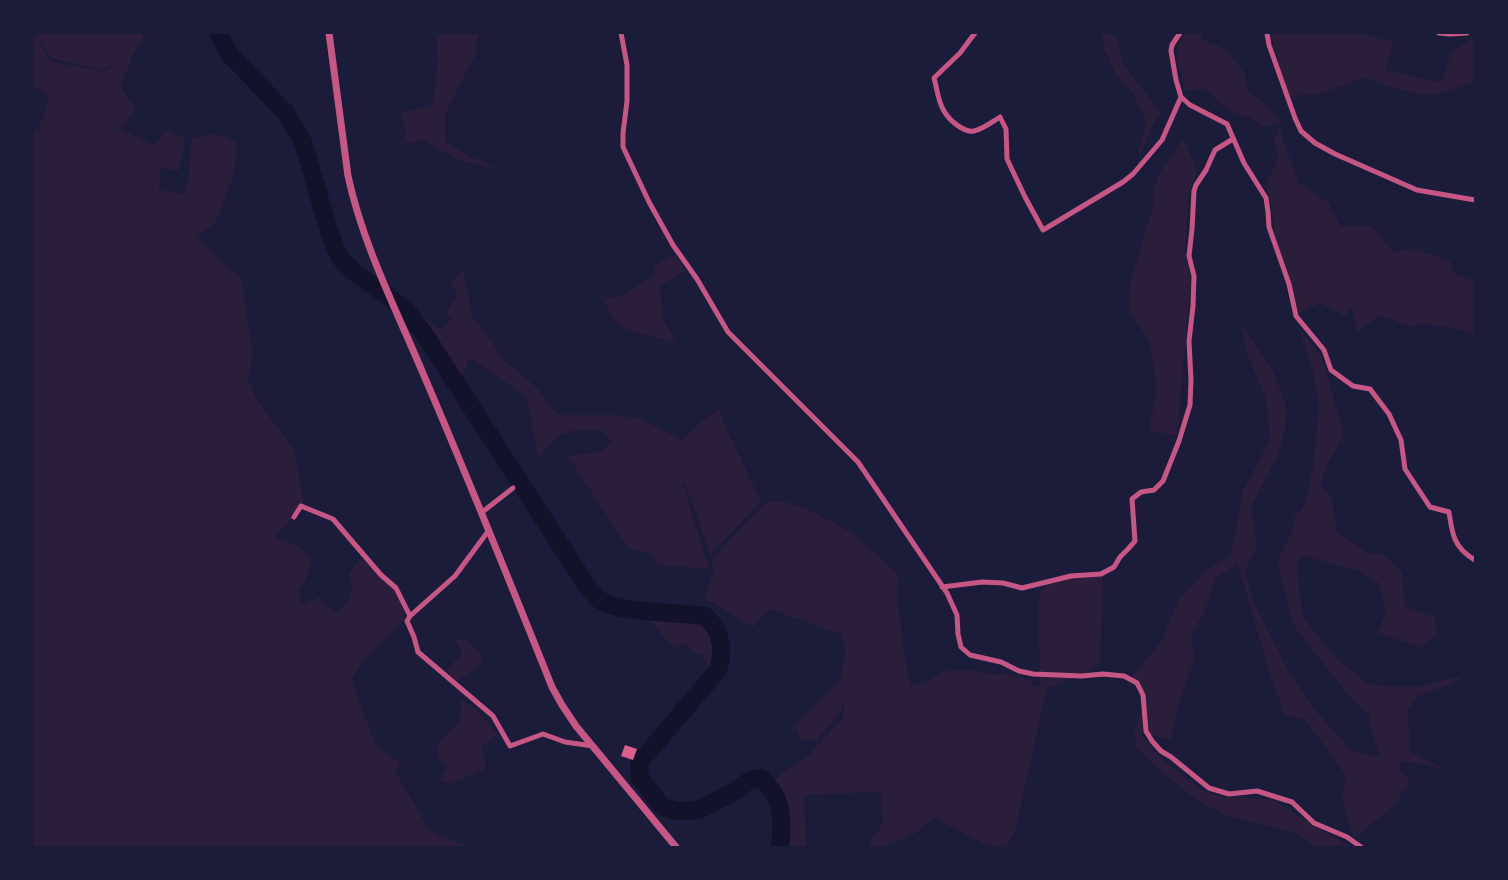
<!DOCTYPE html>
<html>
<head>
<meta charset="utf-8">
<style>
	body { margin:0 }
	#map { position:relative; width:1508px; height:880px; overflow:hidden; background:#1b1b3a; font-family:Rubik,sans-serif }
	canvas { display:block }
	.frame { position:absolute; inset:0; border:34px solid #1b1b3a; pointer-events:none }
</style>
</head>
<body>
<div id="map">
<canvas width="1508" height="880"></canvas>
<div class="frame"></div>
</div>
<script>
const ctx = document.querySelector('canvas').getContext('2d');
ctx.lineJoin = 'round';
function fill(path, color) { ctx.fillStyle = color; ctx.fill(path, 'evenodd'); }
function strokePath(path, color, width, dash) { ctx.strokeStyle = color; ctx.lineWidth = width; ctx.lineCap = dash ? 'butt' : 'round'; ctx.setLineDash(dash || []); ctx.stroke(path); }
fill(new Path2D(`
	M33,33l17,28 53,11 21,-14 -22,12 -51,-12 -17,-25h110l-1,5 -9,14 -13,35 14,22 -13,20 -9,-2 16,6 26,12 11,-15 18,8v11l-6,22 -17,-3 -2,22 26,4 4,-23 2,-31c23,-10 25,-7 46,3l-3,32 -18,47 -19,15 45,43 11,77 -5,21 7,19 40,54 9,56 -30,31 24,7 14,15 -6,20 -7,10 3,15 18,-8 7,10 13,7 -1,-4 7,-6 7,-16 -5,-14 12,-15 17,11 19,18 9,28 -2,5 -44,45 -7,14 24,66 24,17 -4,10 34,58 38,16h-435v-718l12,1 -6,-2 7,-21 2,-12 -15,-8z
	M211,33h13l16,26 32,31 30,38 13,38 14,52 12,35 34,30 7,14 -36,-27 -21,-29 -28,-100 -17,-26 -47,-42 -17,-27z
	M436,33h42l-3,23 -30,58v28l24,14 14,5 13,7 -21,-3 -17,-5 -34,-20 -23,4 5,-10 -5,-22 31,-6c5,-24 7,-48 4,-73z
	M1102,33h12l11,34 36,46 -11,18 -9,24h-3l8,-34 -13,-28 -17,-18 -12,-26z
	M1186,33h16l-1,6 25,10 19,25 2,17 17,11 17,20 -18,5 -12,-10h-6l-18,-8 -23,-20 -19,2 -8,-35 1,-13z
	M1271,33h88l34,9 -7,28 47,11 19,-1 -9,-1 8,-27 24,-15v45c-14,4 -27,10 -41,12 -17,4 -53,-10 -69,-17l-45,17 -31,2 -9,-25z
	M1280,125l3,15 16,43 30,20 11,23h31l24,27 18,-5 37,13 6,13 19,7v55l-18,-7 -29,-5 -20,2 -28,-11 -23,17 -6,-27 -5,12 -26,-14 -22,11 -21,-62 -3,-20 -2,-23 -6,-24 12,-27 -4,-18z
	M1183,138l14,31 -8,25 -4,62 6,22 -14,158 -28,-6 7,-36 -1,-21 -6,-32 -21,-33 3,-29 22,-73v-18l9,-19z
	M675,255l11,16 -27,15 5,35 13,23 -47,-14 -14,-7 -13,-24 17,-3 32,-19 3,-12z
	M463,269l10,50 6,4 25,37 32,27 15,20 10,8h57l22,4 43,21 17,-18 19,-13 7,19 35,73 -51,54 -24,-70 -3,-2 26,86 -51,-4 -7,-12 -23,-5 -60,-92 34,-5 11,-11 -5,-2 -7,-8h-27l-19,8 -17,21 -11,-62 -57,-39 -8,17 -42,-60 22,15 10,-12 -6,-5 11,-18 -6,-13z
	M1242,325l32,48 12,33 -1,24 -7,25 -27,52 4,20 1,21 -11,22 6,26 39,78 27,38 34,38 30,8 -11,-31v-12l-17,-14 -59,-75 -13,-49 -3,-17 15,-32 2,-13 6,-5 6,-12 7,-38 5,-55 -6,-33 -14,-44 23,29 21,74 -3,11 -13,24 -7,18 12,16 5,33 34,21h12l19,19 3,33 30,11 1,18 -15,13 -44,-16 9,-19 -7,-30 -23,-13 -52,-14 -6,5 1,32 5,25 34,42 29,23 20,3 32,1 48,-13 -14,9 -35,13 -10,13 2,43 33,16 -26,-5 -18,-1 2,10 9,9 -16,25 -40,32 -12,-38 4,-23 -7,-12 -35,-46 -19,-3 -16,-45 -31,-107 -22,14 -11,34 -14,22 4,24 -18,51 -6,30 -22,-4 -4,-40 -15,-16 31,-37 18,-43 29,-30 23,-13 11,-63 28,-54 -4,-40 -20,-48z
	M783,501l31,11 40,22 45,41 -2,21 9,68 5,22 14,-4 19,-11 28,-1 19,5 16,-1 24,6 1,6h8l-2,-86 7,-15 22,-6 36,-4 -3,87 -11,10 -28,11 -14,4 -32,144 -10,16h-14l-57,-29c-17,14 -22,20 -44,25l-3,4h-18l1,-5 13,-19 -2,-31 -77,3 2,52h-21l1,-35 -13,-29 8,-9 24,-15 38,-41 1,-18 -3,11 -25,30 -15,-1 -7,-15 47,-45 4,-31 -4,-16 -7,-1 -64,-23 -17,18 -48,-29 8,-26 -1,-13 54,-57z
	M667,614c8,2 27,2 34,5 13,5 15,33 15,45l-7,4 -7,-14 -8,-1 -8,-9 -12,4c-11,-10 -15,-20 -27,-30l6,-3z
	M454,638l15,3 15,18c-7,9 -17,18 -28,22l-9,-11 15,-17z
	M461,699l16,11 20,24 -15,13 4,22 -36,15 -10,-3 7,-14 -7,-6 -4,-9 4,-11 8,-8 12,-13z
	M1142,711v24l14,18 34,29 14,9 20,6 47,2 29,18 51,30h-35l-20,-14 -74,-19 -27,-15 -34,-28 -25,-25 -2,-14z`), '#2a1e3b');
strokePath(new Path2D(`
	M218,33l12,22 56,58 17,29 26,89 7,18 5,10 13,13 50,36 19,24 162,251c4,5 8,11 12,15 19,16 82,14 108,18 16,14 20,34 13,54l-79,93 1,15 23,29 14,4 22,-1 36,-19 15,-11 11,-2c22,19 22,42 19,69`), '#12122b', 18);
fill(new Path2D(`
	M625,745l12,4 -4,11 -12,-4z`), '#dd5f8e');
strokePath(new Path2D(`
	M621,33l6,32v36l-4,32v14l26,55 24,43 24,34 31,53 130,130 89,131 10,22 1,19 3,13 9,8 31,7 18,9 14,3 49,2 21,-2 21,2 13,7 6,12 3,36 6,10 9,10 10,6 38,31 20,6 28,-3 35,11 22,21 33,14 14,10
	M975,33l-15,20 -26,25c3,10 4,24 10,33 5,9 20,22 30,20 9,-2 18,-9 26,-14l6,12 1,30 18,38 18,33 80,-48 10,-8 29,-34 19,-43
	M1180,33l-8,12 -1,6 5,29 5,17 9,8 37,19 17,39 22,35 2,14 1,15 20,57 7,32 28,34 7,20 22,16 17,3 19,25 12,26 4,29 25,38 19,5c3,22 5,36 26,48
	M1267,33l2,12 26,73 6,13 14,12 20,11 82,36 58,10
	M1439,33l11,1 17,-1
	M481,513l32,-25
	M294,517l7,-11 32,13 48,56 15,13 14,28
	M489,530l-34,46 -45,40 -3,5 7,16 4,15 75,64 17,30 33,-12 22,8 28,4
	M942,587l40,-5 21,1 19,5 49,-12 30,-2 13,-7 6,-10 8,-8 7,-8 -3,-42 9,-7 13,-2 9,-9 16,-40 11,-36 1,-25 -2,-39 4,-35 1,-30 -5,-20 3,-27 2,-38 2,-6 10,-15 9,-20 18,-11`), '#c65784', 5);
strokePath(new Path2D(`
	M329,33l19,143c15,69 47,131 74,195 45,105 88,211 130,316l10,18 14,21 100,121`), '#c65784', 7);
</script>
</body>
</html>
